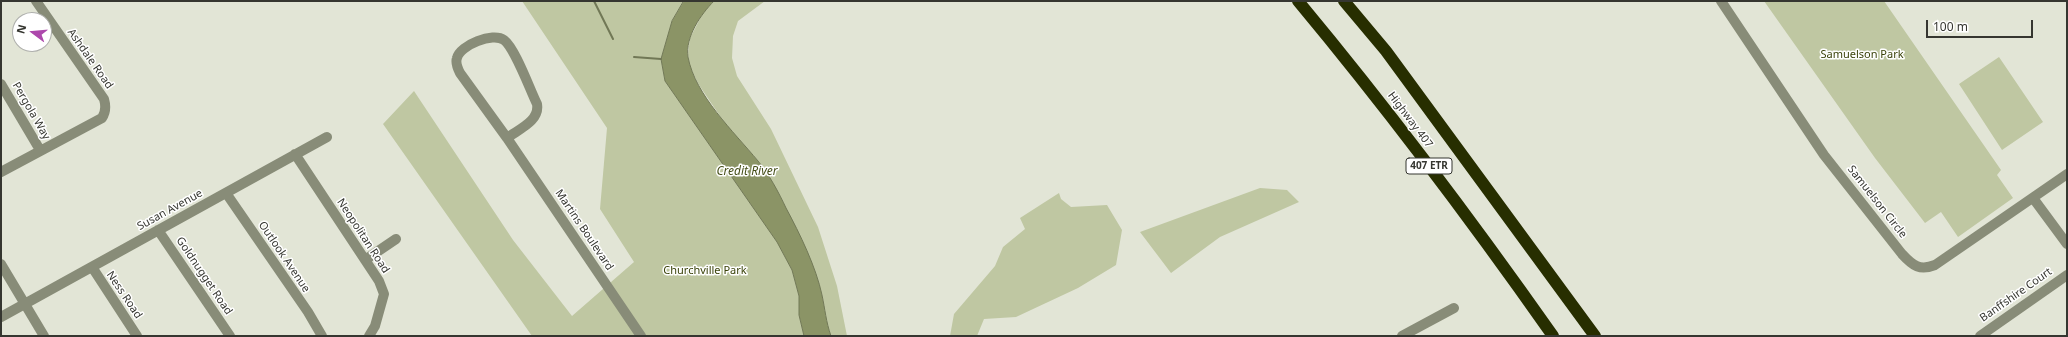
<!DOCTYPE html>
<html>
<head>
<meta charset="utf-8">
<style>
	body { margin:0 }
	#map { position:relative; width:2068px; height:337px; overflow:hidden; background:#e2e5d6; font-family:"Noto Sans",sans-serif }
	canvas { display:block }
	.frame { position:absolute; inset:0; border:2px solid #353630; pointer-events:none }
	.north { position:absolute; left:12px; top:12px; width:40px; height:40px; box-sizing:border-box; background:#fff; border:1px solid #aeafac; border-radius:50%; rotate:286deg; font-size:11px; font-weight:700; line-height:16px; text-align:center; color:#353630 }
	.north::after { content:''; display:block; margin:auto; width:14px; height:18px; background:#ad48ac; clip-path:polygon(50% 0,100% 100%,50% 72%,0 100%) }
	.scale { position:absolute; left:1926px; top:20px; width:107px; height:18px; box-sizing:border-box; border:2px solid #353630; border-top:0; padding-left:5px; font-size:12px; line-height:14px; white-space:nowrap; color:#353630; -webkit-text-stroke:3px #fff; paint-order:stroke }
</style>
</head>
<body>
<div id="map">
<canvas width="2068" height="337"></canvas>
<div class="frame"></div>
<div class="north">N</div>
<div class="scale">100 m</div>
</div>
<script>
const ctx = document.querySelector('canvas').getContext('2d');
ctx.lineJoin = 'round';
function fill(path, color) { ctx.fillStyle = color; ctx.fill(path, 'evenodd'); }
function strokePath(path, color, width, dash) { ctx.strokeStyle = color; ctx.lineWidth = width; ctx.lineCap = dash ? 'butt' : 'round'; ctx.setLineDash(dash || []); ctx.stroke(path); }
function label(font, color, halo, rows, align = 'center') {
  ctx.font = font + ' "Noto Sans",sans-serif'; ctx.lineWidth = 3; ctx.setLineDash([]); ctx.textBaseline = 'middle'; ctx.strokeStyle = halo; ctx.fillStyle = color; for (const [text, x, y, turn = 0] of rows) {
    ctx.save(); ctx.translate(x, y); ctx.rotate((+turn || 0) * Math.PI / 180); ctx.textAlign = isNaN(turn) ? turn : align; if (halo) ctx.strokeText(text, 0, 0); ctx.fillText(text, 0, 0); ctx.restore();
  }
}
fill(new Path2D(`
	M522,1h162l-12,20 -11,38 4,22 112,161 15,28 7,26v19l5,21h-272l-149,-212 31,-33 99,149 59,76 62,-54 -34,-53 7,-81z
	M714,1h51l-27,20 -5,15 -1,22 5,18 34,53 47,98 19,59 10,50h-16l-4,-11 -5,-31 -63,-132 -31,-34 -29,-43 -9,-18 -2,-13 2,-16 14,-27z
	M1764,1h120l117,169 -4,5 16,23 -55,39 -17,-25 -16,11 -50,-65z
	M1999,57l44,65 -41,28 -43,-66z
	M1260,188l27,2 12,12 -79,35 -49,36 -31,-41z
	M1059,193l2,6 10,8 36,-2 15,25 -6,35 -38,23 -62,29 -32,2 -7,17h-27l4,-22 41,-48 8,-19 22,-18 -5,-11z`), '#bfc7a2');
const water = new Path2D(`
	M684,1h30c-13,13 -29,36 -26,56 7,38 46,75 70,104 11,13 21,32 28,47 14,26 30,59 36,87 3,14 4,27 9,41h-27l-5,-21v-19l-7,-26 -15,-28 -112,-161 -4,-22 11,-38z`);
fill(water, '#8b9466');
strokePath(water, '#717856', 1);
strokePath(new Path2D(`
	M594,1l19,38
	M634,57l27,2`), '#717856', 2);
strokePath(new Path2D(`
	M1721,1l103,154 78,99c11,12 18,17 33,11l132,-91
	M1,84l39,66
	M507,138c12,-9 33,-17 30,-34 -7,-14 -22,-56 -33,-64 -11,-8 -44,5 -47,18 -2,5 1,11 3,15l47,65 134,198
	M295,154l84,127 5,13 -9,32 -6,10
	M1,172l101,-54c4,-6 4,-12 2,-19l-68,-98
	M226,193l82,119 14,24
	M2033,198l34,46
	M158,230l72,106
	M365,260l31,-21
	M1,264l43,72
	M92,267l45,69
	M1,317l326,-180
	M1402,336l52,-28
	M1980,336l87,-61`), '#888c78', 10);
strokePath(new Path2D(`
	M1298,1c90,108 174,220 255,335
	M1344,1l42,50 209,285`), '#272e00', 12);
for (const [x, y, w] of [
	[1429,166,46]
]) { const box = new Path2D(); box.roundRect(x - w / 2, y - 8, w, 16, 3); ctx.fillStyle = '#fff'; ctx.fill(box); strokePath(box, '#353630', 1); }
label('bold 10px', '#353630', null, [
	["407 ETR",1429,166]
]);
label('11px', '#394108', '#fff', [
	["Samuelson Park",1862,55],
	["Churchville Park",705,271]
]);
label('11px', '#353630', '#fff', [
	["Ashdale Road",90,59,55],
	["Pergola Way",31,111,60],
	["Highway 407",1410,120,53],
	["Samuelson Circle",1877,202,52],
	["Susan Avenue",170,210,-29],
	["Martins Boulevard",584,230,56],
	["Neopolitan Road",363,236,57],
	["Outlook Avenue",284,257,56],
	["Goldnugget Road",204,276,56],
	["Ness Road",124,295,56],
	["Banffshire Court",2016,295,-35]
]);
label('italic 12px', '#454e18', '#fff', [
	["Credit River",747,172]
]);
</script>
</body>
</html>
